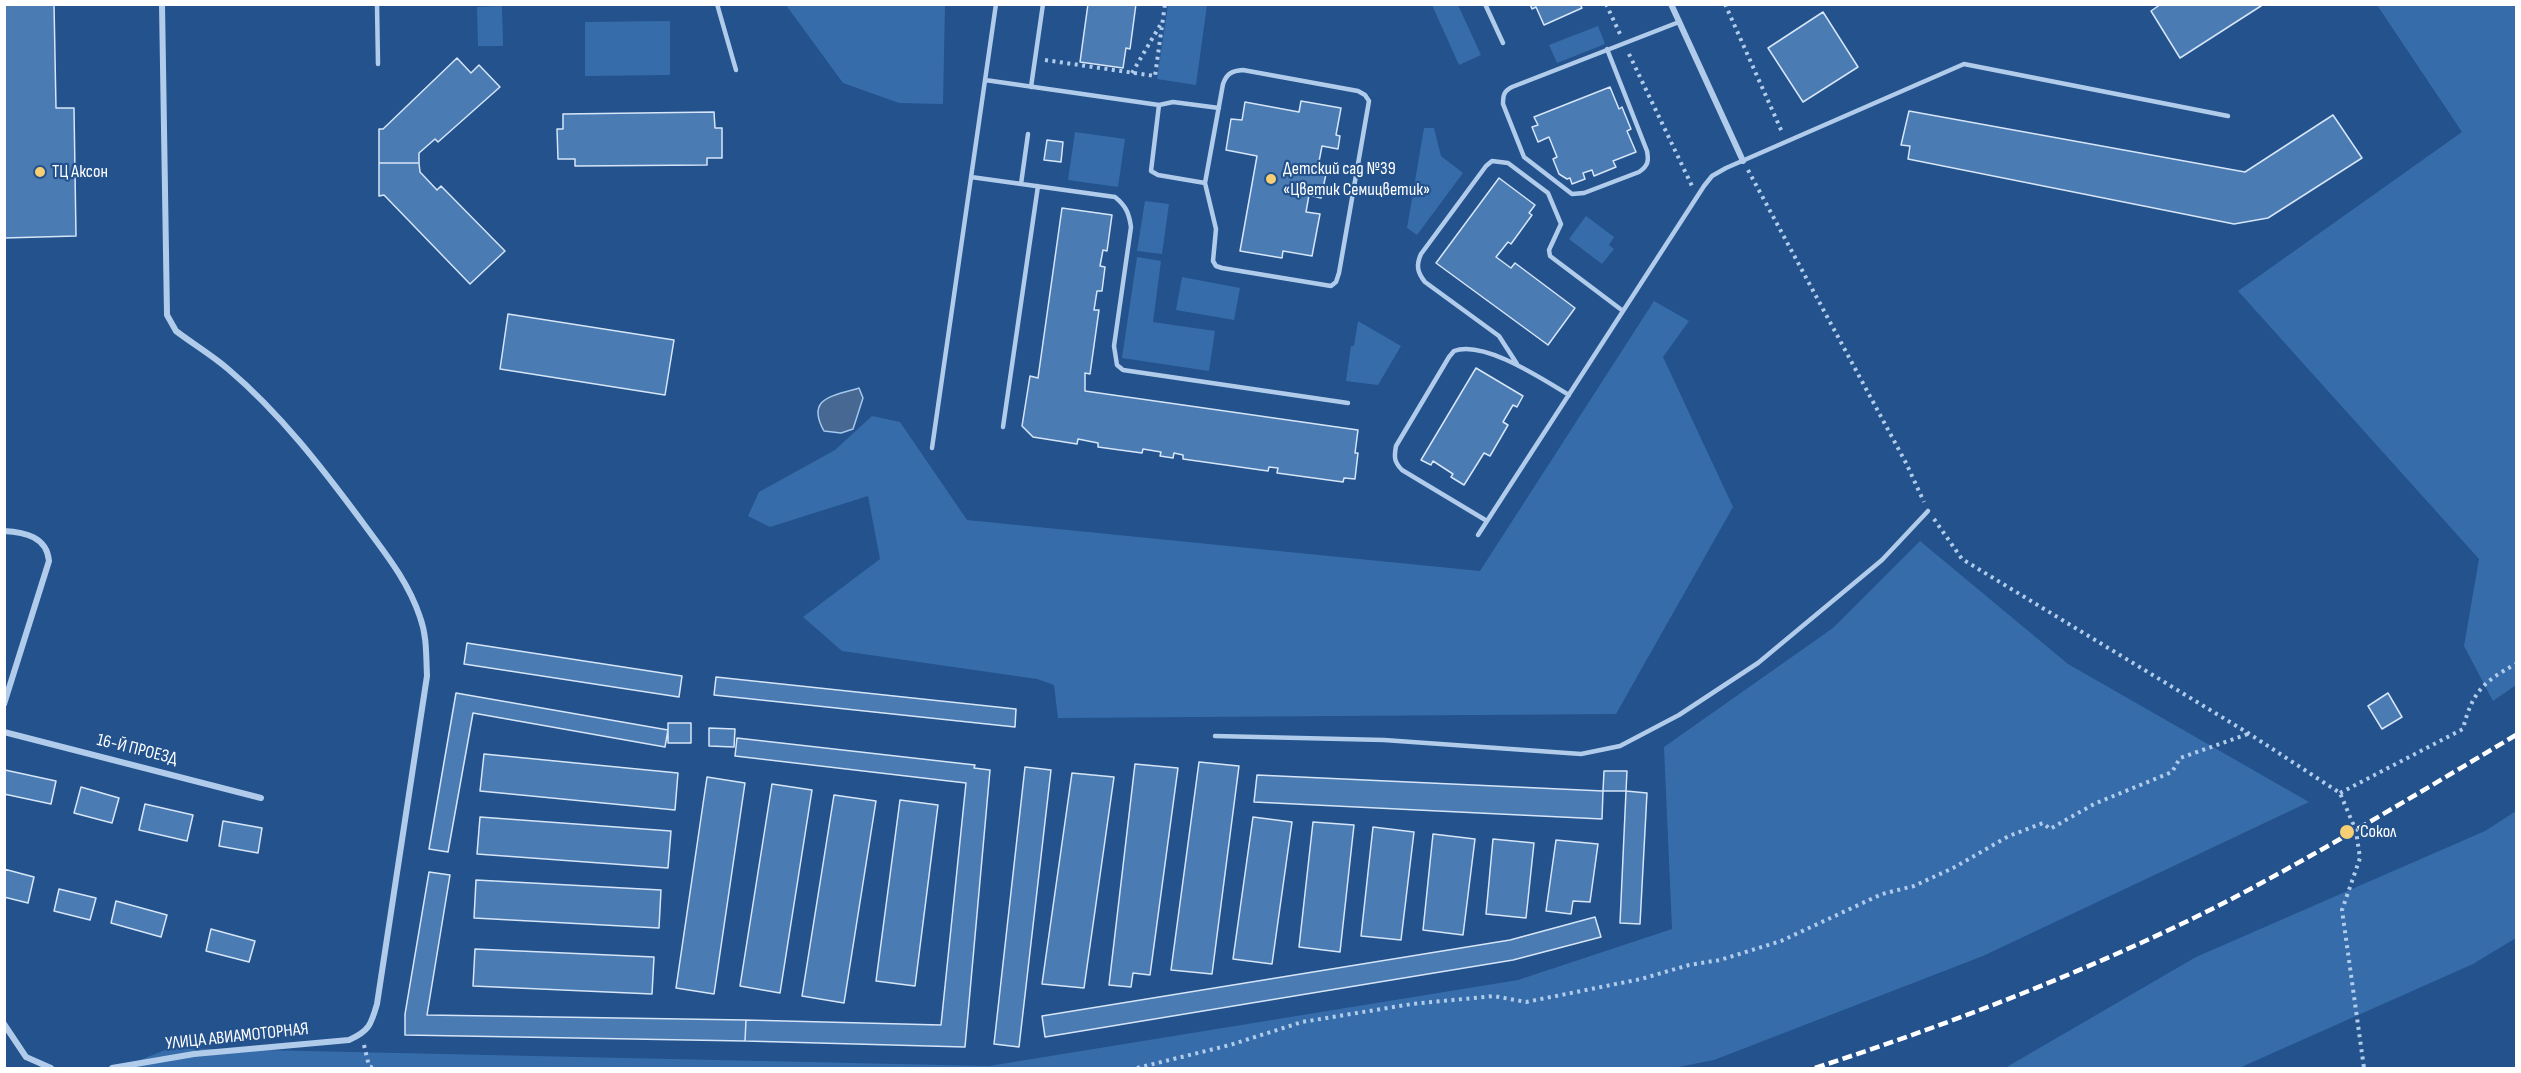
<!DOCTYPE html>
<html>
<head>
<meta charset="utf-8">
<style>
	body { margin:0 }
	#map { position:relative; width:2521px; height:1073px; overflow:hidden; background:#23528d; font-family:"Sofia Sans Condensed",sans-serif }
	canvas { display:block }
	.frame { position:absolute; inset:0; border:6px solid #fff; pointer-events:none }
</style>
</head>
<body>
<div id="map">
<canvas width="2521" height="1073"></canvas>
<div class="frame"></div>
</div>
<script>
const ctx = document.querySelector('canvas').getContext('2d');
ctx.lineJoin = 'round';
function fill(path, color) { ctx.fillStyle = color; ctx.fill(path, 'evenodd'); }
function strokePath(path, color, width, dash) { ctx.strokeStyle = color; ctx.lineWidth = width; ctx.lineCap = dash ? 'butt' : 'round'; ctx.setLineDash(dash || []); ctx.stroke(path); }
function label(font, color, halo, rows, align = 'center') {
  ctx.font = font + ' "Sofia Sans Condensed",sans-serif'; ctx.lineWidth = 4.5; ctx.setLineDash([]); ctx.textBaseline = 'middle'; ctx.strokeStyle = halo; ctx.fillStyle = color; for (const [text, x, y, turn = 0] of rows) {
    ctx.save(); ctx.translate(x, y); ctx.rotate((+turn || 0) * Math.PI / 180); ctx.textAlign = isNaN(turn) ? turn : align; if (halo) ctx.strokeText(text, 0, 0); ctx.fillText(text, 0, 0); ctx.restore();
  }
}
fill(new Path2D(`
	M786,5h159l-2,99 -44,-1 -56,-20z
	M1168,5h39l-11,80 -39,-6z
	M1432,5h26l23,50 -22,10z
	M2377,5h139v680l-23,16 -29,-55 15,-87 -241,-268 224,-159z
	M502,6l1,40h-25l-1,-39z
	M670,21v54l-85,1v-54z
	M1598,26l7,18 -48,19 -8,-18z
	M1424,128h10l7,28 22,17 -46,62 -10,-7z
	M1075,132l50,7 -7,48 -50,-7z
	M1145,201l24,3 -7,50 -25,-3z
	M1586,216l28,21 -5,8 5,4 -12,15 -33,-25z
	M1137,257l24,4 -8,61 62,9 -6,40 -87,-13z
	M1182,277l58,11 -6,32 -58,-10z
	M1654,301l35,20 -26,36 70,150 -117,207 -558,4 -4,-33 -17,-6 -195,-28 -39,-34 77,-58 -12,-63 -98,31 -22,-11 11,-24 76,-42 37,-34 28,6 67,98 513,51z
	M1358,321l43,25 -23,39 -32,-4 5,-35h3z
	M1920,541l148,123 241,138 -326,154 -269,104 -41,8h-1553l50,-20 819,18 529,-86 154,-51 -8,-182 169,-119z
	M2516,811v127l-43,26 -234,104h-234l191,-111 289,-126z`), '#376caa');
const water = new Path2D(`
	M859,388l4,10 -10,31 -12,4 -17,-2c-19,-34 10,-35 35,-43z`);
fill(water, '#466892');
strokePath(water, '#a5c7ec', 1.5);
const building = new Path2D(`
	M4,4h50l2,104h18l2,128 -72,2z
	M1088,4h48l-6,45 -4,-1 -3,20 -43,-6z
	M1530,4h50l2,4 -38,17 -8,-18 -4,2z
	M2161,4h103l-84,54 -29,-47z
	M1823,12l35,55 -55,35 -35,-54z
	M457,58l14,15 8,-8 21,22 -62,55 -3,-3 -16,14v10h-40v-34h4z
	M1610,87l9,22 3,-2 9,22 -4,2 9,21 -23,9 3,6 -22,9 -2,-6 -9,3 2,6 -13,5 -2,-6 -3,1 -8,-5 -6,-15 4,-2 -8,-20 -11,5 -6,-15 6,-2 -4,-8z
	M1301,101l40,7 -5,27 4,1 -2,13 -16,-3 -5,26 9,2 -5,24 -12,-3 -3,17 14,2 -8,42 -29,-5 -1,7 -42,-7 17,-95 -31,-6 5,-31 11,1 3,-18 54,10z
	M1909,111l336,61 88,-57 29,43 -94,60 -34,6 -326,-65 2,-13 -9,-1z
	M714,112l1,16h7v30h-15v7l-132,1v-7h-17l-1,-30h6v-15z
	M1047,140l16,2 -2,20 -17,-2z
	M379,163h40l1,9 17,18 4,-4 64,65 -35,33 -86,-89 -5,1z
	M1499,178l36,27 -6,8 3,2 -21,29 -3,-2 -12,15 15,11 4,-5 60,45 -27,37 -112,-82z
	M1062,208l50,7 -5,36 -4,-1 -3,16 5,1 -3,24h-5l-3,19h5l-9,64 -5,-1v18l273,39 -3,23h3l-3,26 -11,-1 -1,4 -66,-9 1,-5 -9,-1 -1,4 -85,-12v-4l-9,-2 -1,5 -13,-2 1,-4 -18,-3 -1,4 -44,-6v-4l-20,-4 -1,5 -44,-7 -11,-11 8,-50 8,2z
	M508,314l166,26 -9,55 -165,-26z
	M1476,368l47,28 -6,11 -4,-2 -10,17 5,3 -18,31 -6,-3 -20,32 -13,-8 2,-3 -20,-13 -2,4 -10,-5z
	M467,643l215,33 -3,21 -215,-33z
	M716,677l300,32 -1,18 -301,-32z
	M456,693l212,37 -3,17 -192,-34 -25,139 -19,-3z
	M2388,693l14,24 -20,12 -14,-23z
	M668,723h23v20h-23z
	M709,728l26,1 -1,18 -25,-1z
	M737,738l238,27 -1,3 16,2 -25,277 -220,-6 1,-21 195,5 25,-242 -231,-27z
	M484,754l194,19 -3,37 -195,-19z
	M1199,762l40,4 -27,208 -41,-4z
	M1135,764l43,4 -28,207 -17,-2 -2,14 -22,-2z
	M1025,767l26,3 -32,277 -25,-3z
	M5,770l51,11 -5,23 -47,-10z
	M1604,771h23l-1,20h-23z
	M1072,773l42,4 -30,211 -42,-4z
	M1257,775l346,16 -1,28 -348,-17z
	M707,777l38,6 -31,211 -38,-6z
	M772,784l40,6 -32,203 -40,-7z
	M81,787l38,11 -7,25 -38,-10z
	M1626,791l21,2 -7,131 -20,-1z
	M834,795l42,6 -32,202 -42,-7z
	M900,800l38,5 -23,181 -39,-5z
	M145,804l48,11 -6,26 -48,-11z
	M480,817l191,14 -3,37 -191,-14z
	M1253,817l39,5 -20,142 -39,-5z
	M223,821l39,7 -4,25 -39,-7z
	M1313,822l41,3 -14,127 -41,-5z
	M1373,827l41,5 -13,108 -40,-4z
	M1433,834l42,5 -12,96 -40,-5z
	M1493,839l41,4 -8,75 -40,-4z
	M1556,840l42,4 -8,58 -17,-1 -2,13 -25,-3z
	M4,869l30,8 -6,26 -24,-6z
	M429,872l21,3 -23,140 319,5 -1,21 -340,-6v-21z
	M476,880l185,10 -2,38 -185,-10z
	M59,889l37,9 -6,22 -36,-9z
	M116,901l51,14 -6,22 -50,-14z
	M1595,917l6,20 -88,23 -468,77 -3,-21 468,-76z
	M211,929l44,12 -6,21 -43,-11z
	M475,949l179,8 -2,37 -179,-8z`);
fill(building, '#4b7bb3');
strokePath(building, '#d6e6f8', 1.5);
strokePath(new Path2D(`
	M1606,4l14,30
	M1725,4l57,128
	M1629,54l63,132
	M1045,60l110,16 10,-72
	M1132,73l30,-51
	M1748,170l158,293 18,39
	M1934,519l28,40 286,174 92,60 16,38 4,27 -18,52 22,158
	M2340,793l123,-64c9,-37 21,-48 53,-65
	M364,1045l5,21 4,2
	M1137,1068l93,-23 72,-23 110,-18 82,-8 32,6 115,-23 48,-14 31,-5 61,-19 101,-47 32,-8 39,-18 56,-32 34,-13 7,6 44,-25 78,-32 8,-14 68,-24`), '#b1cceb', 4, [3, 4.5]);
strokePath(new Path2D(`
	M377,4l1,60
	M717,4l19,66
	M1485,4l18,39
	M1607,49l40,102c2,10 1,15 -8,21l-55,21 -12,1 -48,-37 -21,-53c0,-9 1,-13 9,-17l167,-65
	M1243,70l115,21 7,4 4,6 -30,172 -3,9 -5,4 -109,-18 -6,-2 -3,-5 3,-32 -11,-46 18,-99c4,-11 9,-13 20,-14z
	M985,80l174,25 14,-3 46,6
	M1031,87l12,-83
	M1159,105l-8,66 7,4 47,8
	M971,177l144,20c11,9 14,16 16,30l-17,119 3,19 6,5 225,33
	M1021,184l7,-50
	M1517,364l-18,-28 -74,-54c-8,-10 -9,-17 -4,-28l65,-88 6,-5 16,2 40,30 13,31 -12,26 1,6 73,55
	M1003,427l35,-241
	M932,448l64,-444
	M1487,521l-85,-51c-8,-8 -8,-13 -6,-24l53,-89 5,-6c30,-11 88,28 115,44
	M1478,535l226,-349 8,-10 14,-8 238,-104 264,52
	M1215,736l169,4 197,14 39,-8 59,-31 79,-52 124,-103 46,-49`), '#b1cceb', 4.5);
strokePath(new Path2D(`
	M1671,4l72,157
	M4,531c21,1 43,6 45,30l-45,143
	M4,732l257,66
	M4,1024l22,33 25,11
	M112,1068l82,-14 155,-14c20,-9 22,-15 28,-36l50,-328c-1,-21 0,-40 -7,-59 -12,-36 -35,-64 -57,-94 -40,-54 -83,-110 -135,-154 -16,-14 -35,-25 -52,-38l-9,-16 -5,-311`), '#b1cceb', 6);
strokePath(new Path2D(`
	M1815,1068c135,-44 271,-96 399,-160 103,-53 203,-114 302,-173`), '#fff', 4.5, [10, 4.5]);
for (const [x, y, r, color] of [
	[40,172,6,"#f6cf74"],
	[1271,179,6,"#f6cf74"],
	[2347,832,8,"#f6cf74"]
]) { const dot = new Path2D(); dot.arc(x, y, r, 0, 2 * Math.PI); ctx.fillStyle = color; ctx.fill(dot); strokePath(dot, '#23528d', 2); }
label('18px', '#fff', '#23528d', [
	["Детский сад №39",1283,169],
	["«Цветик Семицветик»",1283,190],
	["ТЦ Аксон",52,172],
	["Сокол",2360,832]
], 'left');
label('18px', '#fff', '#23528d', [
	["16-Й ПРОЕЗД",137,750,14],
	["УЛИЦА АВИАМОТОРНАЯ",237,1037,-6]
]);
</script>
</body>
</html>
